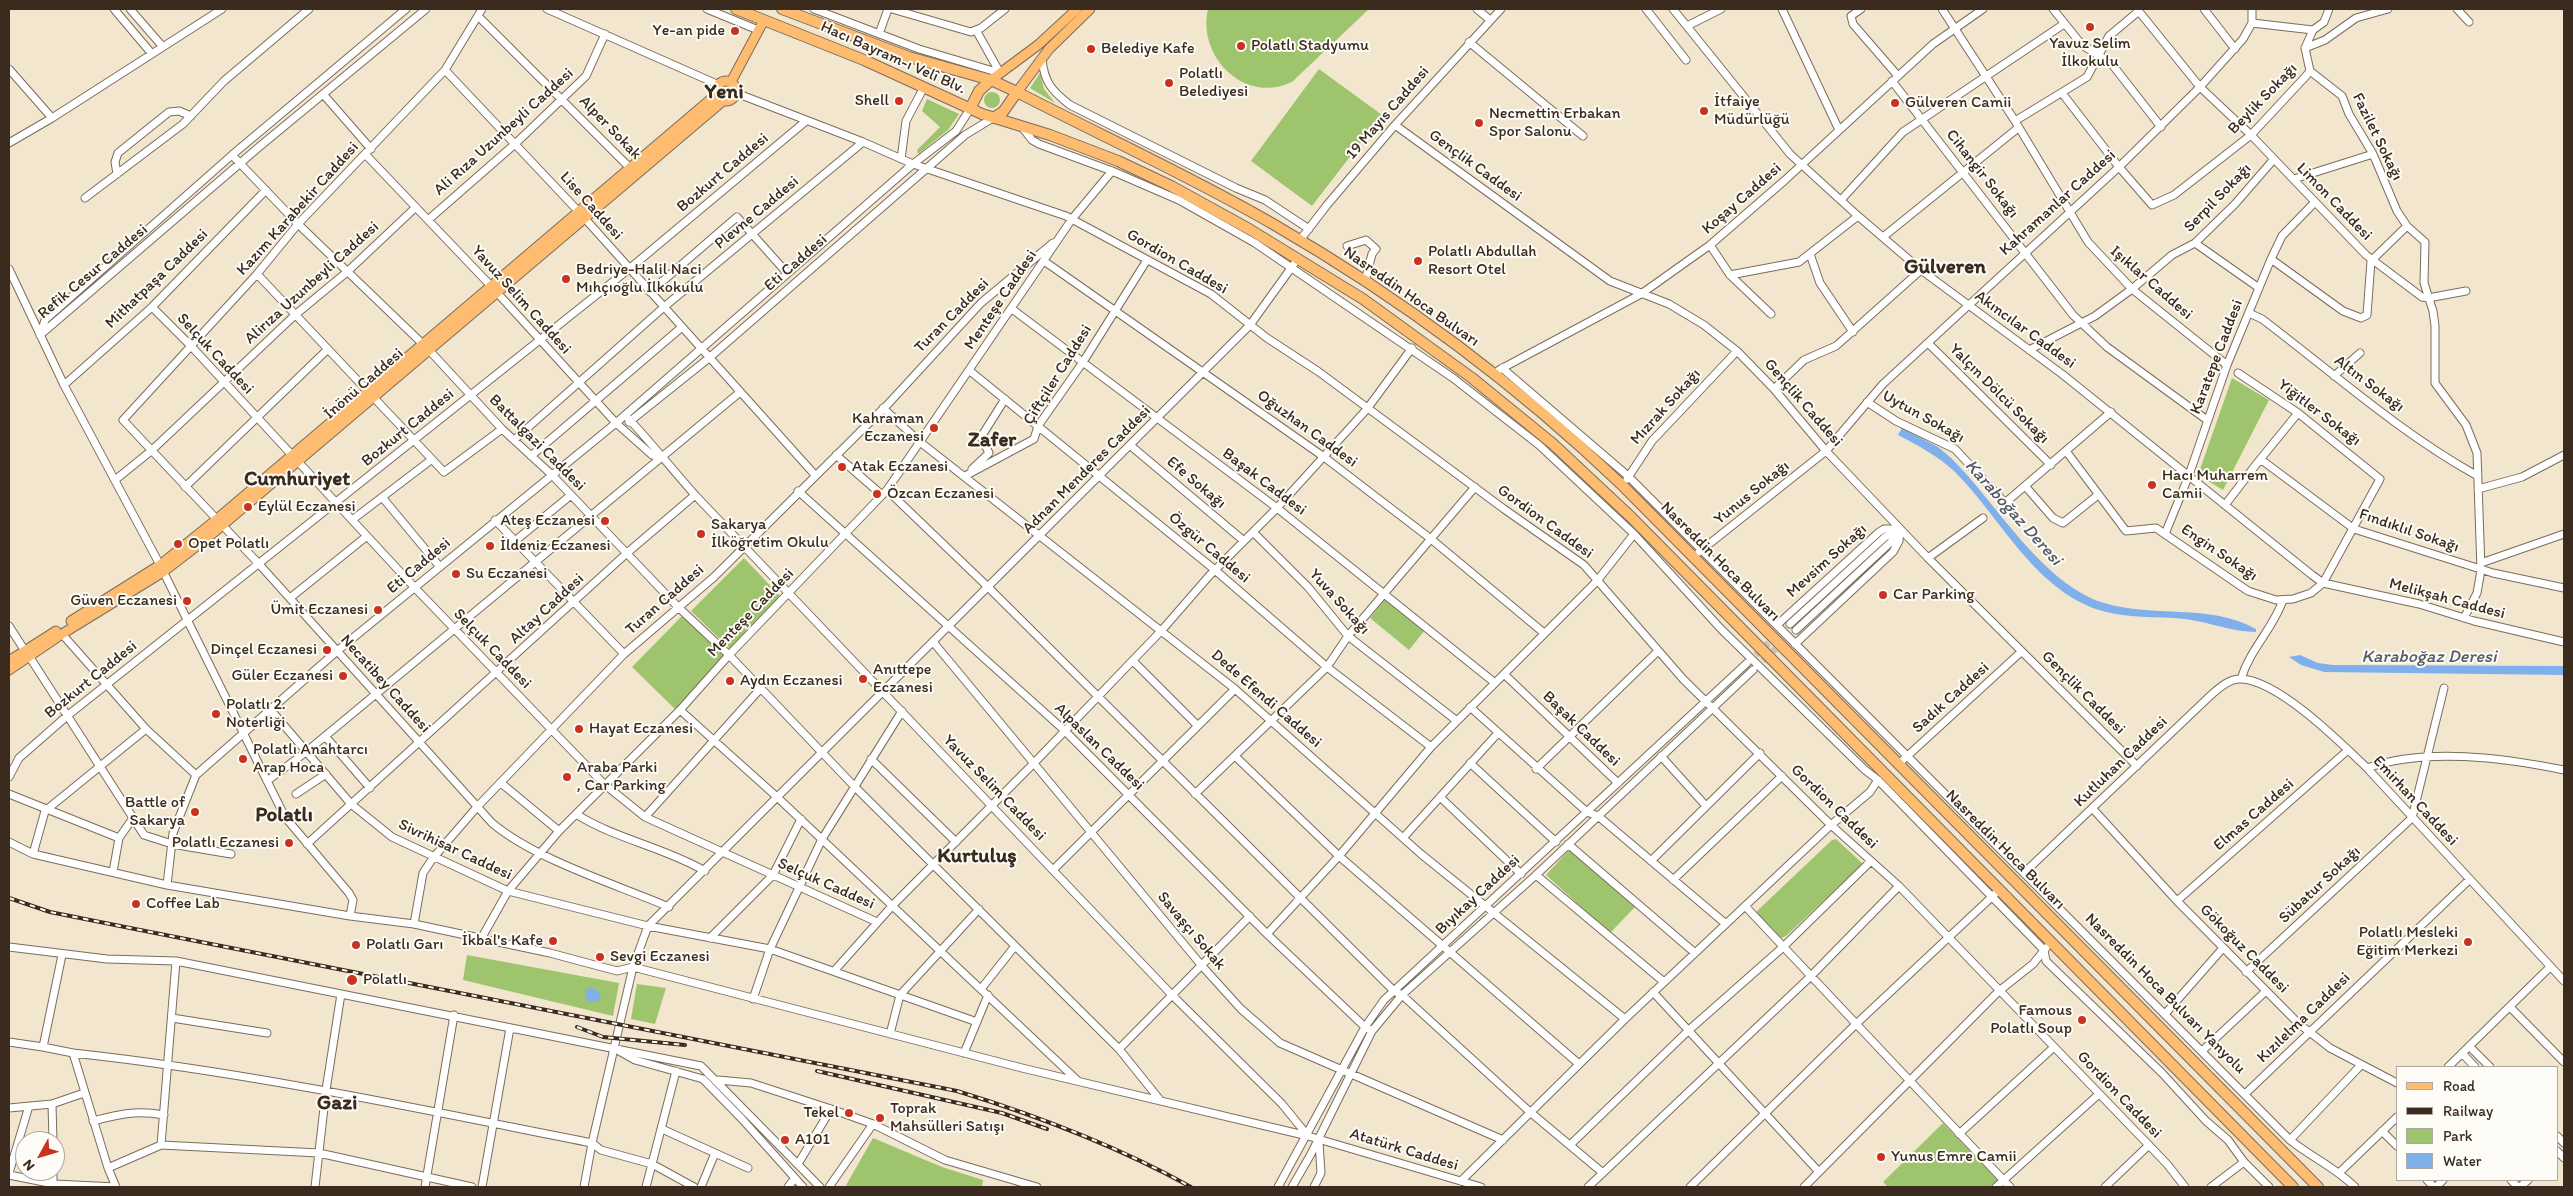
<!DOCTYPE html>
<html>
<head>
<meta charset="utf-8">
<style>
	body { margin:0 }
	#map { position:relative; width:2573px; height:1196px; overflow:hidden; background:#f2e7ce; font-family:Itim,sans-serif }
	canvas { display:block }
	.frame { position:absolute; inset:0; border:10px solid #3b2a1e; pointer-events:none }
	.legend { position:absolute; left:2396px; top:1066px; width:162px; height:115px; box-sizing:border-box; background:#fdfcf7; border:1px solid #afa8a0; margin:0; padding:6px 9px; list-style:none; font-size:15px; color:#3b2a1e }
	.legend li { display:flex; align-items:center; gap:10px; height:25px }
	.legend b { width:25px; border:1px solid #afa8a0 }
	.north { position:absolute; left:15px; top:1131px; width:50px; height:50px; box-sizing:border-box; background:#fdfcf7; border:1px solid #afa8a0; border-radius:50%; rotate:231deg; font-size:14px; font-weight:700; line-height:20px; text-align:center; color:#3b2a1e }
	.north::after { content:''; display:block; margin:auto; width:18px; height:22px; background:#c8321e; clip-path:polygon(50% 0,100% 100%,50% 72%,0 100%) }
</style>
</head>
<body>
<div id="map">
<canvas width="2573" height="1196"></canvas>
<div class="frame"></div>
<ul class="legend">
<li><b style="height:6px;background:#febc70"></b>Road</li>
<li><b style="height:6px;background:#3b2a1e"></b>Railway</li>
<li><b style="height:14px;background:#9fc46e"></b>Park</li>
<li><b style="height:14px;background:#80b0eb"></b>Water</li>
</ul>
<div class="north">N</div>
</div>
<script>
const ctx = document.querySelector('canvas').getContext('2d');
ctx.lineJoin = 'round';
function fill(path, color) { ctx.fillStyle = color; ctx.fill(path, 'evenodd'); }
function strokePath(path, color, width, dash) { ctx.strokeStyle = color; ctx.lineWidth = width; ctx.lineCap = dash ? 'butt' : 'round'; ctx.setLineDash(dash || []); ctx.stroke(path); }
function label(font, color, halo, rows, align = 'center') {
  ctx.font = font + ' Itim,sans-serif'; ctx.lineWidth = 4; ctx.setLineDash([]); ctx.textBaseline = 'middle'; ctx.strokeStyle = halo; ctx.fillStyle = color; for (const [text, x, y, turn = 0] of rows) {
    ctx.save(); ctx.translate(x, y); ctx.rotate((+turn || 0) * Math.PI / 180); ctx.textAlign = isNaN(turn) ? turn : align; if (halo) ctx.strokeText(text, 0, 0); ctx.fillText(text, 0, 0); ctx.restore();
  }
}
fill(new Path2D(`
	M1208,9h161l-77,73c-48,23 -95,-26 -84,-73z
	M1319,69l63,46 -70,91 -61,-45z
	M1040,73l4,16 11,14 -25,-15z
	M984 100a8 8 0 1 1 16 0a8 8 0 1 1-16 0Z
	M927,99l32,15 -11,16 -30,24 -1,-4 23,-23 -18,-16z
	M2232,378l37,22 -46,90 -25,-15z
	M744,558l37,39 -51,52 -39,-38z
	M1386,598l39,32 -16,20 -39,-32z
	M682,616l43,41 -49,53 -44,-43z
	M1836,839l27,25 -77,72 -5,2 -25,-23 1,-4 75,-71z
	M1568,851l6,1 61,55 -25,26 -64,-58z
	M467,955l152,28 -6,33 -150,-36z
	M637,984l29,4 -11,36 -24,-5z
	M1943,1123l56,58 -7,6h-104l-5,-5z
	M873,1138l69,29 41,13 -1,7h-137z`), '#9fc46e');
fill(new Path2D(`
	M1902,428l36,19 13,11c45,44 91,126 153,145 49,15 105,0 152,26v3c-23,0 -47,-10 -71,-13 -29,-3 -58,0 -86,-9 -65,-21 -98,-92 -144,-138 -17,-16 -36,-26 -57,-37z
	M2300,655l18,8 15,2 231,1v9l-240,-3 -23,-7 -12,-8z
	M591,988l7,2 3,7 -4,4 -7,1 -5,-5v-7z`), '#80b0eb');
strokePath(new Path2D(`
	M1748,662l42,-38
	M1755,668l41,-38`), '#cdc1ab', 7, [7, 3.5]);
const minor = new Path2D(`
	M114,9l38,45
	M130,9l33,38
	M482,9l-37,61 -147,154 -41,50 -134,146 136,144 233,259c44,37 123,61 177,84
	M547,9l172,76
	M707,9l51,21
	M814,9l105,40 81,24
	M892,9l79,23 10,-4 24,-19
	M1477,9l13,11
	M1646,9l40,51
	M1673,9l117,145 68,62 63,54 141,104 250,201 11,8 96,21 55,17 90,21
	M1782,9l57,121
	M1861,9l-10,7 2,8 45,52
	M1942,9l73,112 73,121 44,47 95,76
	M2053,9l29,36 29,18 50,64
	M2137,9l63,78 51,48 115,120 56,42 6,1 38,-7
	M2204,9l31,40
	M2457,9l12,13
	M479,17l153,153
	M2252,23l61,7
	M1687,26l34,-17
	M976,30l24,43
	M2313,30l11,-8 5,-13
	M879,34l9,-25
	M1469,42l114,94
	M2305,48l20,-8 31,-22 32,-9
	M1042,59c2,23 10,32 28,46l166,83 29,12 44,29
	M9,69l43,49
	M445,70l134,142 236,263
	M2310,71l32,25 7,18 24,40 24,57 10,15 18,16 -1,41 9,28 2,15v57l31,42 11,28 4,117 -4,23 -13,25
	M1892,81l181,234 34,32 100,73
	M736,93l127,49 50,22 153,52 145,78 56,44 52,34 185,137 80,56 99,114 148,146 68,61 268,278 18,23
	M2062,93l57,74 33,38 22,-10 77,-60 55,-59 4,-5 -5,-23 8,-18
	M323,94l48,55
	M2015,121l72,-44 22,-41 30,-25
	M1395,125l215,156 59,23 35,21 33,26 37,38 52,62 102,107 209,208
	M1022,127l10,13 7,4 73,27 67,29 76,43 198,135 86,67 95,89 87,95 144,141 13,10 166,170 2,11 116,112 44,48 22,19 16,22
	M9,143l43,-25 170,-109
	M365,154l126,132 125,137 36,32 9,3
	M232,155l66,69 130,125 74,80 50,46 125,131 52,49 125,131 265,263 41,51
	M901,159l5,-38 18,-34
	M117,174l-2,-12 3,-9 51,-41 10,-1 12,5
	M2294,179l79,-25
	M85,198l98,-74 41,-43 85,-72
	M1841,200l62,-68 161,-108
	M428,220l87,-76 71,-68 19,-42
	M1883,237l135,-109
	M1300,240l27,-35 68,-80 106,-116
	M2195,243l64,45
	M1710,245l20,30 41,39
	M1347,246l19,-6 10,9 -4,5 -7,27
	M1810,254l10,29 33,49
	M2271,259l72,52 18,7 6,-3 4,-54 36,-35
	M1044,261l280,196 107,82 113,94
	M9,269l55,116 96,180 125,252 64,76 4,7 -3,16
	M257,274l187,198 58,-43
	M1730,275l69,-13 59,-46
	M650,292l87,-75 50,56
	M152,307l39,39 225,243 188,195 41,33 232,105
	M1012,309l265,199 218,175
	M2249,313l13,6c70,53 137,113 214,156
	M40,335l219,-188 167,-138
	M40,335l5,-15 187,-165 174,-146
	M1928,343l123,122
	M2029,350l66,-34 37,-27 40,-34 23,-12 40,-39 39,-45
	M1502,368l126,108 662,664c21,17 46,28 65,47
	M1499,370l142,-76 69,-49 74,-64 149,-137 50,-35
	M970,371l245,199 112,97 104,80
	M2334,376l26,-23
	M64,385l88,-78 114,-117
	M1774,389l30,-29 32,-14 85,-76
	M1867,402l29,19 59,28 50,54 106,-91
	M883,408l37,34 315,247 186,165 204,165
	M625,415c25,26 46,53 70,80l478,501 109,108 26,32
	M629,422l80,-64 256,-223 28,-17
	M514,440l150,-133 199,-165
	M1131,446l113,95
	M2066,451l60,80 30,-3 92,63 28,9 17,-1 18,-6 12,-10 57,-104 -82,-66 -60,-40
	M836,455l46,40
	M531,456l151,-129
	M2258,462l40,-49
	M972,469l17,-16 -8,-16 24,-38
	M965,476l69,-37 4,-13 45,-64 64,-102
	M1627,479l25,-38 85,-90
	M115,480l36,-29 144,-136 52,-43 69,-65
	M185,487l143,-138
	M2026,487l27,31 10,5 35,-28
	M2478,489l44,-12 42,-22
	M887,490l102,98 405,403 8,4 128,117 73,61
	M798,491l266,239 203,204 98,93 7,4
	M382,497l58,70
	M2225,505l33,-43 5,-1 91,68 139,44 71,15
	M352,520l79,-60
	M495,520l129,134
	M1253,532l55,55 40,49 109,85
	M2165,534l24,-59 38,-110 44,-106 11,-23 33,-34
	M515,541l56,-46
	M1699,552l127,-101 57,-67 236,-217 81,-80 43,-48 9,-16v-14
	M1928,558l55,-40
	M2481,563l83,-29
	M290,598l77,-62
	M1790,624l95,-87 13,-7
	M1777,625l102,-93 5,-3h16
	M9,626l16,25
	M1796,630l95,-88 8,-10
	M62,634l84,95 50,46
	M934,643l268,323 39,43 39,34 223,97
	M1795,644l98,-92 6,-11 1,-12
	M29,656l115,179 28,9 59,10
	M1133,661l64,64
	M1504,674l114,109
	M2241,679c9,-30 32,-50 42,-79
	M1470,707l117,105 11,4 128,108
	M270,709l81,95 41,33 116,54 140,35 122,23 207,73
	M680,710l97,87 301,284
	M325,736l45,52
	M1235,756l104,100 240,208
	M1661,756l45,50
	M871,759l85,83
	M1903,760l118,-108
	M1470,763l86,79
	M2367,768c59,-21 137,-10 197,2
	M1536,769l122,-118
	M9,777l10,-19 48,-42 562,-447 177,-148
	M267,781l39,-29 433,-359
	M501,783l58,48
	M9,794l110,44
	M296,794l30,-20
	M1195,794l132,-127 21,-31 127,-149
	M1440,797l81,77
	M2093,809l84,92 121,122 32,25 67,35
	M576,814c39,25 88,33 129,57
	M645,817l116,-129
	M1403,838l95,-105
	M9,842l24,12 134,31 183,31 64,8 136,29 67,18 16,-4 389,101 286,68 173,51
	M307,844l320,-291 68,-58
	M1568,844l127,109
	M33,854l12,-43 101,-82
	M1651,861l109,-108
	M1053,870l182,-181
	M113,872l6,-34 14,-20
	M2025,872l186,-177c8,-7 19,-17 30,-16 37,1 100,64 126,89l197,213
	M1536,875l128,107
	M1673,880l109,-104
	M167,885l6,-52 23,-58 141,-124 279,-228 297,-259 43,-33 14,-22
	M2177,901l171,-151
	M1745,906l265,281
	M414,924l9,-51 10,-15 44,-51 147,-153 90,-77 175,-174 92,-100 72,-60
	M1267,934l72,-78 92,-109 166,-166 37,-47
	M710,938l63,-63 28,-56
	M481,939l27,-48 51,-60 121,-121 49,-55 158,-165 185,-271 40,-48
	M9,947l98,12 69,2 525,105 119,121
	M62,955l-19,92 30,6 35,115 8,19
	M835,970l58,-65 141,-142 128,-133 47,-54 68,-68 90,-99 45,-61
	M2246,972l166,-154 32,-130
	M981,989l34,-43
	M1653,992l166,180
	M753,999l17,-50 52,-110 80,-128
	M2510,1007l54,55
	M2165,1014l58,-66
	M172,1018l95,15
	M890,1034l10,-39 79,-86
	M9,1042l34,5
	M2469,1046l21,21
	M1119,1049l131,-133
	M619,1051l16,9 68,19 39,40 61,68
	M2202,1051l64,-60
	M73,1053c175,19 347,56 519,90l-8,44
	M964,1053l24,-58
	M2462,1053l13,14
	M2448,1067l102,-100
	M718,1080l33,3 80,26 42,15 72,36 92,27
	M2245,1094l224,-214
	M52,1104l1,37
	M9,1108l43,-4 32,-11
	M93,1121c27,-7 43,-11 71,-6
	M662,1129l86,39
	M2382,1131l15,15
	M1959,1134l95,-87
	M2557,1136l7,7
	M2290,1140l71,-75
	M161,1145l15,-184
	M1570,1145l119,-115 93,-82 89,-87
	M2557,1151l7,7
	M798,1164l33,-55
	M108,1168l53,-23 158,8 153,34
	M2340,1172l57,-55
	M9,1173l20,-67
	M9,1175l45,9 62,3
	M2427,1180l7,7
	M2511,1180l7,7
	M1461,1181l164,-162 206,-194 39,-33 8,-12
	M53,1186v-15
	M315,1187l11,-97 15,-96
	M425,1187l29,-172
	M482,1187l28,-159
	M646,1187l30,-116
	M694,1187l-42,-23 -51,-14 -9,-7 41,-176 15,-41 602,-601 44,-61
	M701,1187l14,-34
	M788,1187l7,-9
	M829,1187l44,-63
	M1278,1187l87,-160 19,-27 363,-337
	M1292,1187l19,-33 61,-123 30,-36 134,-120 217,-205
	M1314,1187l7,-14 -2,-31
	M1588,1187l222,-210 89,-91
	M1690,1187l165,-162 141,-132
	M1804,1187l195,-196 34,-27 13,-16
	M1996,1187l103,-93
	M2105,1187l44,-42
	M2211,1187l33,-25 25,25
	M2436,1187l7,-7
	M2520,1187l8,-7`);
const major = new Path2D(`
	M991,80l47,-35 39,-36
	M716 91a10 10 0 1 1 20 0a10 10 0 1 1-20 0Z
	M731,82l33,-62
	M1017,92l32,-43 41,-40
	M71,621l89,-56 56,-45 501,-426
	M9,661l47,-30
	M9,670l53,-36 101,-62 43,-33 518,-439`);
const highway = new Path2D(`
	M736,9l128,51 118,54 68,21 68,26 53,25 78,43 114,70 109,79 81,66 78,73 662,670
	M782,9l127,48 82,23 26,12c85,44 173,84 256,132 126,73 245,161 350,262l695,701
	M970,109l9,-18 12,-11
	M993,118l10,-6 14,-20`);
strokePath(minor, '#7b6c5c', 9);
strokePath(major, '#7b6c5c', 11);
strokePath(highway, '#7b6c5c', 12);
strokePath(minor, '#fff', 7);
strokePath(major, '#febc70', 9);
strokePath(highway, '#febc70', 10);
const rail = new Path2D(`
	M9,898l41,14 90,18 817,161c81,25 160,55 234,96
	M577,1027l26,10 82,8
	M817,1071l185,42 45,16`);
strokePath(rail, '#3b2a1e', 4);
strokePath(rail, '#fdfcf7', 2, [5.5]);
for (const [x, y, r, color] of [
	[2090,27,5,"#c8321e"],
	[735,31,5,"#c8321e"],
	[1241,46,5,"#c8321e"],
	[1091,49,5,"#c8321e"],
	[1169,83,5,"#c8321e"],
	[899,101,5,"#c8321e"],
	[1895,103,5,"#c8321e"],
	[1704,111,5,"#c8321e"],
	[1479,123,5,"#c8321e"],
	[1418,261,5,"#c8321e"],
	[566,279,5,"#c8321e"],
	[934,428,5,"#c8321e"],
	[842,467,5,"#c8321e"],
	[2152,485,5,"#c8321e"],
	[877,494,5,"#c8321e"],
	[248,507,5,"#c8321e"],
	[605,521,5,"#c8321e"],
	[701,534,5,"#c8321e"],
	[178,544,5,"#c8321e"],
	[490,546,5,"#c8321e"],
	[456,574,5,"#c8321e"],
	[1883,595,5,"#c8321e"],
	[187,601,5,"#c8321e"],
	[378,610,5,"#c8321e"],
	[327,650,5,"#c8321e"],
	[343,676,5,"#c8321e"],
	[863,679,5,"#c8321e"],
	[730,681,5,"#c8321e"],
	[216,714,5,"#c8321e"],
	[579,729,5,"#c8321e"],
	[243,759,5,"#c8321e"],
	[567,777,5,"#c8321e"],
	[195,812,5,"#c8321e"],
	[289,843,5,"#c8321e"],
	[136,904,5,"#c8321e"],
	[553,941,5,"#c8321e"],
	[2468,942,5,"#c8321e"],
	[356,945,5,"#c8321e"],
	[600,957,5,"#c8321e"],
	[352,980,6,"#c8321e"],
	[2082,1020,5,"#c8321e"],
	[849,1113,5,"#c8321e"],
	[880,1118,5,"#c8321e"],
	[785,1140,5,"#c8321e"],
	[1881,1157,5,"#c8321e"]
]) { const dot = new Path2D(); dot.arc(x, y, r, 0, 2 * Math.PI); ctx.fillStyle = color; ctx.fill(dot); strokePath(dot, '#fdfcf7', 2); }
label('16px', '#3b2a1e', '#fdfcf7', [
	["Ye-an pide",725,31,"right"],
	["Yavuz Selim",2090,44,"center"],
	["İlkokulu",2090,62,"center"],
	["Polatlı Stadyumu",1251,46],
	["Belediye Kafe",1101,49],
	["Polatlı",1179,74],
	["Belediyesi",1179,92],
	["Shell",889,101,"right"],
	["İtfaiye",1714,102],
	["Müdürlüğü",1714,120],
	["Gülveren Camii",1905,103],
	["Necmettin Erbakan",1489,114],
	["Spor Salonu",1489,132],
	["Polatlı Abdullah",1428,252],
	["Resort Otel",1428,270],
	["Bedriye-Halil Naci",576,270],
	["Mıhçıoğlu İlkokulu",576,288],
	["Kahraman",924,419,"right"],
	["Eczanesi",924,437,"right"],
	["Atak Eczanesi",852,467],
	["Hacı Muharrem",2162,476],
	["Camii",2162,494],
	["Özcan Eczanesi",887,494],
	["Eylül Eczanesi",258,507],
	["Ateş Eczanesi",595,521,"right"],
	["Sakarya",711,525],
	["İlköğretim Okulu",711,543],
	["Opet Polatlı",188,544],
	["İldeniz Eczanesi",500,546],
	["Su Eczanesi",466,574],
	["Car Parking",1893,595],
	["Güven Eczanesi",177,601,"right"],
	["Ümit Eczanesi",368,610,"right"],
	["Dinçel Eczanesi",317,650,"right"],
	["Anıttepe",873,670],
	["Eczanesi",873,688],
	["Güler Eczanesi",333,676,"right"],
	["Aydın Eczanesi",740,681],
	["Polatlı 2.",226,705],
	["Noterliği",226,723],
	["Hayat Eczanesi",589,729],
	["Polatlı Anahtarcı",253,750],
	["Arap Hoca",253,768],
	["Araba Parki",577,768],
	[", Car Parking",577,786],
	["Battle of",185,803,"right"],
	["Sakarya",185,821,"right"],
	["Polatlı Eczanesi",279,843,"right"],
	["Coffee Lab",146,904],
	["Polatlı Mesleki",2458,933,"right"],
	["Eğitim Merkezi",2458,951,"right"],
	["İkbal's Kafe",543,941,"right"],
	["Polatlı Garı",366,945],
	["Sevgi Eczanesi",610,957],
	["Polatlı",363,980],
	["Famous",2072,1011,"right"],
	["Polatlı Soup",2072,1029,"right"],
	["Toprak",890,1109],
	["Mahsülleri Satışı",890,1127],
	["Tekel",839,1113,"right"],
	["A101",795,1140],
	["Yunus Emre Camii",1891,1157]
], 'left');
label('16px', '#3b2a1e', '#fdfcf7', [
	["Hacı Bayram-ı Velî Blv.",893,58,24],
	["Beylik Sokağı",2263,99,-46],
	["19 Mayıs Caddesi",1388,113,-49],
	["Alper Sokak",610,128,46],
	["Ali Rıza Uzunbeyli Caddesi",504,132,-42],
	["Fazilet Sokağı",2377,137,64],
	["Gençlik Caddesi",1475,166,36],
	["Bozkurt Caddesi",723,173,-40],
	["Cihangir Sokağı",1982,174,52],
	["Serpil Sokağı",2218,198,-46],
	["Koşay Caddesi",1742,199,-41],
	["Limon Caddesi",2334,202,46],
	["Kahramanlar Caddesi",2058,203,-42],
	["Lise Caddesi",591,206,48],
	["Kazım Karabekir Caddesi",298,209,-48],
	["Plevne Caddesi",757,213,-40],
	["Gordion Caddesi",1177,262,30],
	["Eti Caddesi",796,263,-41],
	["Refik Cesur Caddesi",93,272,-40],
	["Mithatpaşa Caddesi",157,279,-44],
	["Alirıza Uzunbeyli Caddesi",312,283,-42],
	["Işıklar Caddesi",2151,283,41],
	["Nasreddin Hoca Bulvarı",1411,297,35],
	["Yavuz Selim Caddesi",521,300,48],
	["Menteşe Caddesi",1001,300,-56],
	["Turan Caddesi",952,316,-45],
	["Akıncılar Caddesi",2025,330,36],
	["Selçuk Caddesi",215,354,47],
	["Karatepe Caddesi",2217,357,-69],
	["Çiftçiler Caddesi",1058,375,-58],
	["İnönü Caddesi",364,384,-41],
	["Altın Sokağı",2369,384,37],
	["Yalçın Dölcü Sokağı",1999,394,45],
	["Gençlik Caddesi",1803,403,49],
	["Mızrak Sokağı",1666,407,-48],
	["Yiğitler Sokağı",2319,413,37],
	["Uytun Sokağı",1923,417,29],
	["Bozkurt Caddesi",408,428,-39],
	["Oğuzhan Caddesi",1307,429,36],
	["Battalgazi Caddesi",537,443,45],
	["Adnan Menderes Caddesi",1087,470,-45],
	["Başak Caddesi",1264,482,37],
	["Efe Sokağı",1196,483,40],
	["Yunus Sokağı",1752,493,-39],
	["Gordion Caddesi",1545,522,36],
	["Fındıklıl Sokağı",2409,531,19],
	["Özgür Caddesi",1209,548,40],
	["Engin Sokağı",2219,553,34],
	["Mevsim Sokağı",1827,561,-42],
	["Nasreddin Hoca Bulvarı",1720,562,45],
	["Eti Caddesi",419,566,-40],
	["Melikşah Caddesi",2447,599,15],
	["Turan Caddesi",665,600,-41],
	["Yuva Sokağı",1339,602,48],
	["Altay Caddesi",547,609,-43],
	["Menteşe Caddesi",751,613,-46],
	["Selçuk Caddesi",492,649,46],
	["Bozkurt Caddesi",91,680,-39],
	["Necatibey Caddesi",385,684,48],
	["Gençlik Caddesi",2083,693,45],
	["Sadık Caddesi",1951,698,-42],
	["Dede Efendi Caddesi",1266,699,41],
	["Başak Caddesi",1581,729,44],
	["Alpaslan Caddesi",1099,747,44],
	["Kutluhan Caddesi",2121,762,-44],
	["Yavuz Selim Caddesi",994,788,46],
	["Emirhan Caddesi",2415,801,47],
	["Gordion Caddesi",1834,807,44],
	["Elmas Caddesi",2254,815,-41],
	["Sivrihisar Caddesi",455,850,25],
	["Nasreddin Hoca Bulvarı",2005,850,45],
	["Selçuk Caddesi",826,884,24],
	["Sübatur Sokağı",2320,885,-43],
	["Bıyıkay Caddesi",1478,895,-43],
	["Savaşçı Sokak",1191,931,50],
	["Gökoğuz Caddesi",2244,949,45],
	["Nasreddin Hoca Bulvarı Yanyolu",2165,994,45],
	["Kızılelma Caddesi",2304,1018,-44],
	["Gordion Caddesi",2119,1095,46],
	["Atatürk Caddesi",1404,1150,17]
]);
label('italic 18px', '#535966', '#fdfcf7', [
	["Karaboğaz Deresi",2013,513,48],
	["Karaboğaz Deresi",2429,657]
]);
label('bold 21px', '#3b2a1e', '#fdfcf7', [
	["Yeni",724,93],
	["Gülveren",1945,268],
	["Zafer",992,441],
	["Cumhuriyet",297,480],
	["Polatlı",284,816],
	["Kurtuluş",977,857],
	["Gazi",337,1104]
]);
</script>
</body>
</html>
